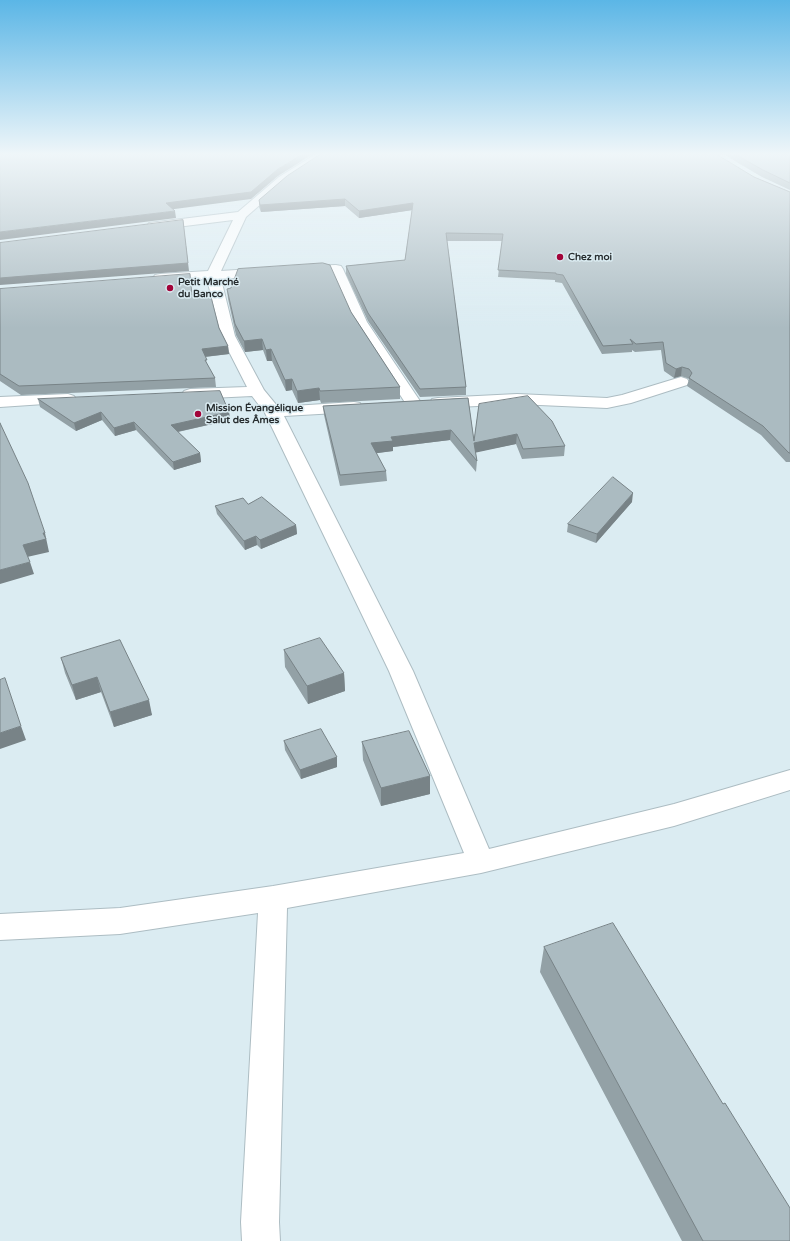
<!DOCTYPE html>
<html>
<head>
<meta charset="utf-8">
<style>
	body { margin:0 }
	canvas { display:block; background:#dbecf2 }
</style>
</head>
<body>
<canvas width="790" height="1241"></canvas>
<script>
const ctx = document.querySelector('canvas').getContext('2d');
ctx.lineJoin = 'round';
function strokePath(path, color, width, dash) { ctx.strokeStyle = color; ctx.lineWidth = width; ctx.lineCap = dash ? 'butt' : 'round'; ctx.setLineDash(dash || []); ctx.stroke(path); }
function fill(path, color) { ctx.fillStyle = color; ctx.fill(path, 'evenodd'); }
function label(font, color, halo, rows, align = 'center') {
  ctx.font = font + ' "Varela Round",sans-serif'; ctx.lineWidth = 3; ctx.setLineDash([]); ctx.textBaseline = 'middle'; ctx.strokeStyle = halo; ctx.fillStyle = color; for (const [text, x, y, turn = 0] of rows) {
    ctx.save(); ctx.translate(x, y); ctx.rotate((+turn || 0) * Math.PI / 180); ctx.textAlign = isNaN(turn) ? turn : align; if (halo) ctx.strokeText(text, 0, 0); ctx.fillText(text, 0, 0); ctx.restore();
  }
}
const minor = new Path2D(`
	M316,154h12l-41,27 -41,36 -25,54 46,-3 5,1 2,3 -2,3 -51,4 14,57 29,54 14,17 76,-5 6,1 2,4 -2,4 -6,1 -70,4 129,255 76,178 185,-45 116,-34v20l-116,36 -193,47 -194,35 -8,314 1,19h-38l-1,-19 17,-309 -138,21 -120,6v-26l120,-6 153,-22 191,-33 -75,-182 -124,-258 -13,-17 -62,3 -6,-2 -2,-3 2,-3 6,-2 57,-2 -26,-51 -14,-57 -47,3 -5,-1 -2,-3 2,-3 5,-1 48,-3 25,-51 -80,10 -4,-1 -2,-3 2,-3 89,-11 41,-35z
	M336,265l5,1 2,3 24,53 55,82 -2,4 -6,1 -6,-1 -2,-4 -53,-82 -22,-49 -30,1 -5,-1 -2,-3 2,-3 5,-1z
	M681,377l6,2 2,3 -2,3 -56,18 -24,5 -90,-4 -79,4 -6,-1 -2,-4 2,-4 6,-1 79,-4 90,4 15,-3z
	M68,394l6,2 2,3 -2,3 -74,5v-10z`);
strokePath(minor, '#adbdc3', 2);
fill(minor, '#fff');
fill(new Path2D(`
	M723,154h67v36l-28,-13z
	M754,177l36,15v270h-4l-25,-27 -74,-49 2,-7 -2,-1 -6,-2 -7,2 -10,-7 -3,-21 -26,2 -3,-2v2l-30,2 -40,-71 -7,-1v-2l-57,-3 4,-36h-55l19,146v8l-46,2 -52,-76 -22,-47v-8l59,-6 7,-50 -53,8 -14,-12 -84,6 -2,-5v-7z
	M0,289l192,6 27,33 9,18 1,8 -24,3 2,8 8,13 1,9 -195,8 -21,-14z
	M227,289l124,23 49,75v12l-79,4 -1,-3 -22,3 -6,-13 -6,1 -14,-30h-5l-4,-11 -18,2 -9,-17 -8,-36z
	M468,398l6,43 5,-37 86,42 -1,10 -42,3 -6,-15 -41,8 2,9 -1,11 -26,-32 -57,7v4l-17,2 10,18 1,10 -47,5 -16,-71 -1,-9z
	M38,399l191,13 1,8 -52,12 22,21 1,9 -27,8 -38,-40 -21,6 -13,-16 -26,11 -36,-24z
	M632,502l-36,41 -29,-11 1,-8z
	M248,504l48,21 1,9 -36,15 -4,-4 -12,5 -28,-36 -2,-8z
	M120,640l32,75 -38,12 -13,-35 -25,8 -11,-27 -4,-15z
	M284,650l60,23 1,18 -37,13 -23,-37z
	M284,741l53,16v10l-36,12 -16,-29z
	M362,742l68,52 -49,12 -18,-46z
	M544,947l246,294h-108l-142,-269z`), '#93a1a6');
fill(new Path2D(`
	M303,154h10l-35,22 -27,23 -84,11 -1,-7 112,-34z
	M345,199v7l-84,6 -1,-7z
	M413,203v7l-54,8v-7z
	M175,211l1,7 -176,22v-8z
	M183,220l6,51 -189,14v-7z
	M262,339l1,11 -18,2 -1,-11z
	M228,346l1,8 -26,3 -1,-8z
	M271,349l1,12h-5l-1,-11z
	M682,367l-1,9 -7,2 2,-9z
	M292,379v11l-6,1 -1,-11z
	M319,388l1,12 -22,3 -1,-12z
	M101,412l1,8 -26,11 -2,-8z
	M229,412l1,8 -58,13 -1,-8z
	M134,422l2,8 -21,6 -1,-8z
	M451,430l-1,10 -57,7v4l-22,3v-11l20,-6z
	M517,434l-1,10 -42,9v-10z
	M200,453l1,9 -27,8 -1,-8z
	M633,493l-1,9 -36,41 1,-9z
	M296,525l1,9 -36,15 -1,-9z
	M43,533h2l4,19 -22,5 -4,-12z
	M256,536l1,9 -12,5 -1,-9z
	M30,562l4,12 -34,10v-14z
	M344,673l1,18 -37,13 -1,-18z
	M97,677l4,15 -25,8 -4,-15z
	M149,700l3,15 -38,12 -4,-15z
	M21,726l5,14 -26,9v-16z
	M337,757v10l-36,12 -1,-9z
	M430,776v18l-49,12v-18z`), '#788387');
const building = new Path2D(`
	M0,154h303l-25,15 -27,23 -85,11 9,8 -175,21z
	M321,154h395l38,23 36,15v261h-1l-26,-27 -74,-48 3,-5 -3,-4 -7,-2 -6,2 -10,-6 -3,-21 -27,2 -6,-5 3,5 -30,2 -40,-71 -7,-1v-1l-58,-3 5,-36 -57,-1 20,154 -46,2 -52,-76 -22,-47 59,-6 8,-57 -54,8 -14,-12 -85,6 -1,-5 28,-24z
	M735,154h55v29l-27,-13z
	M183,220l5,43 -188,15v-35z
	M323,263l7,2 21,47 49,75 -80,4 -1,-3 -22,3 -5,-12 -7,1 -14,-31 -5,1 -4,-11 -18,2 -9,-17 -8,-35 4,-1 7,-19z
	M190,274l2,21 18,-2 9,35 9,18 -26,3 5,11h-2l10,18 -196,8 -19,-12v-85z
	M220,391l9,21 -58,13 29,28 -27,9 -39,-40 -20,6 -13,-16 -27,11 -36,-24z
	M528,396l24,25 13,25 -42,3 -6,-15 -43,9 3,18 -26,-31 -60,7 2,4 -22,2 15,28 -46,4 -17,-69 145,-8 6,43 5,-37z
	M0,423l28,60 17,50h-2l3,6 -23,6 7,17 -30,8z
	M613,477l20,16 -36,41 -29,-10z
	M262,497l34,28 -36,15 -4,-4 -12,5 -29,-35 28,-8 5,6z
	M320,638l24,35 -37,13 -23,-36z
	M120,640l29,60 -39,12 -13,-35 -25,8 -11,-27z
	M5,678l16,48 -21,7v-53z
	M321,729l16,28 -37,13 -16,-29z
	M409,731l21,45 -49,12 -19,-46z
	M613,923l110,181 2,-1 65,105v33h-87l-159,-294z`);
fill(building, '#abbbc1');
strokePath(building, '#788387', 1);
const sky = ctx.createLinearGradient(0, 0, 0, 328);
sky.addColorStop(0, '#5bb6e6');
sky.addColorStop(0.47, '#eff6f9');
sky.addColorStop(1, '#eff6f900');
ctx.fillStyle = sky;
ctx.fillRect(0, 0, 790, 328);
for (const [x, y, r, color] of [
	[560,257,4,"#a20439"],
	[170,288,4,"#a20439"],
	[198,414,4,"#a20439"]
]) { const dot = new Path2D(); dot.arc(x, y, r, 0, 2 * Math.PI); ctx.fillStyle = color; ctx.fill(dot); strokePath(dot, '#dbecf2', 1.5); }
label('bold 10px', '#272d2f', '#dbecf2', [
	["Chez moi",568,257],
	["Petit Marché",178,282],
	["du Banco",178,294],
	["Mission Évangélique",206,408],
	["Salut des Âmes",206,420]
], 'left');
</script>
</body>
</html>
